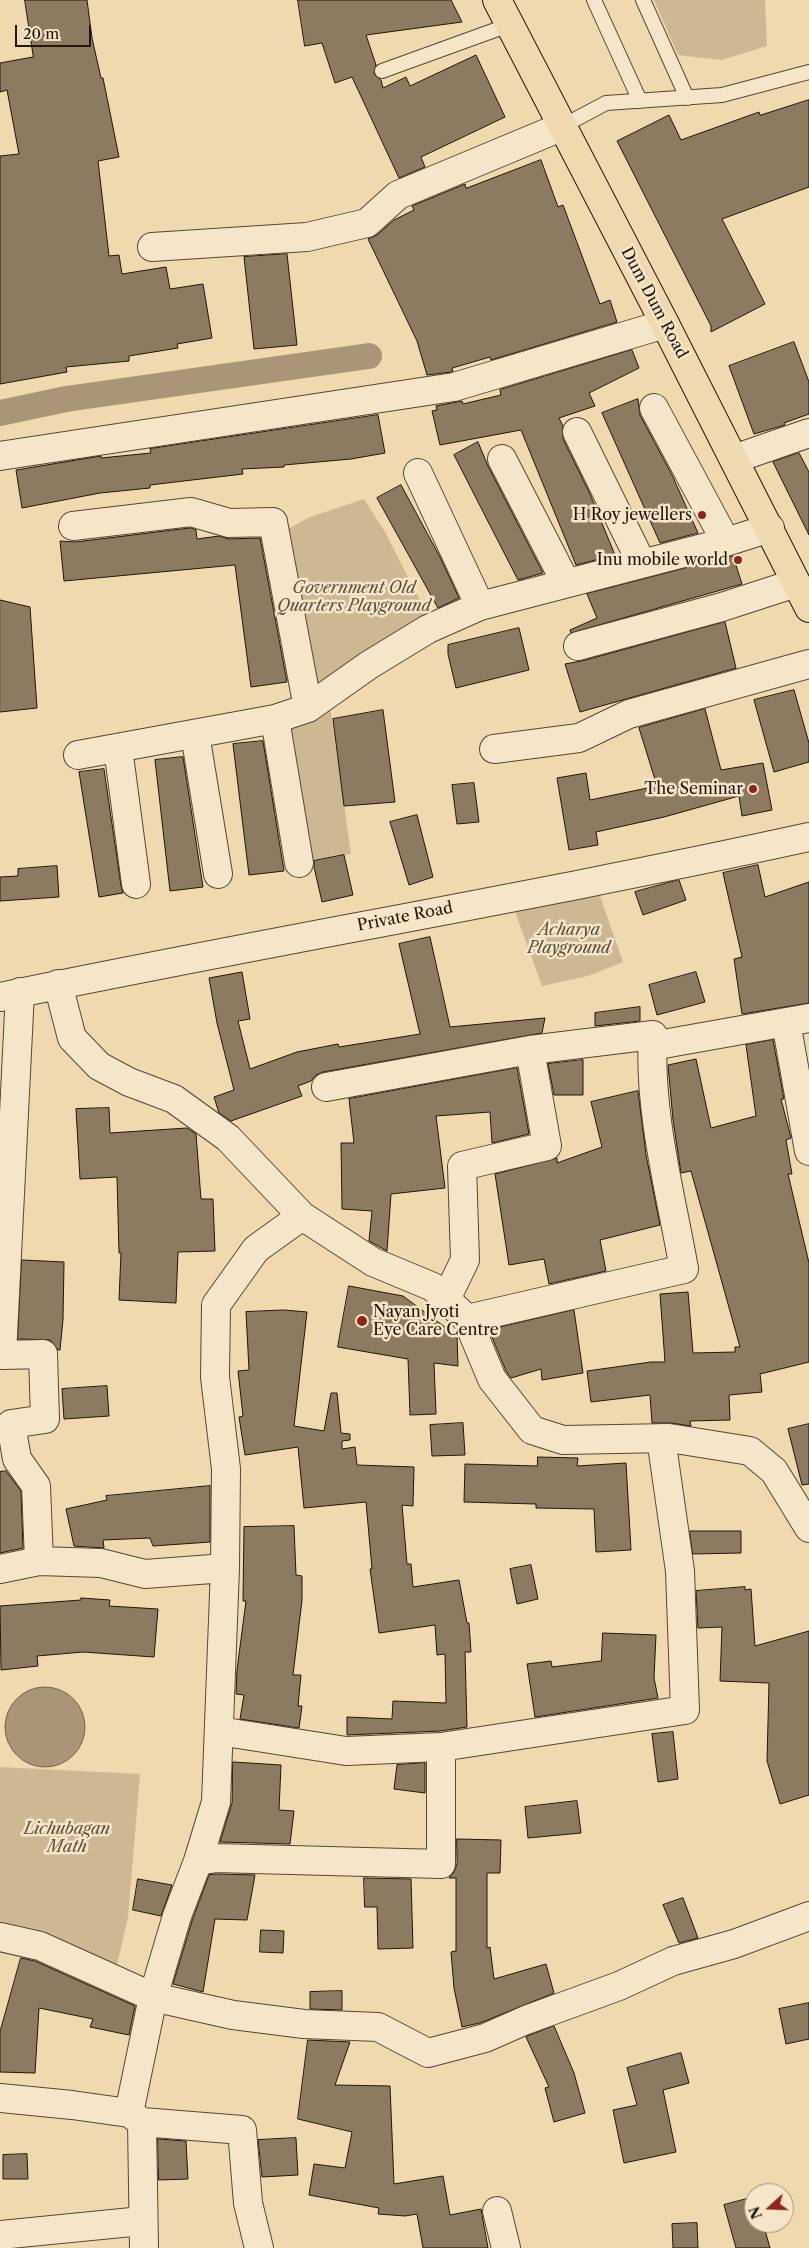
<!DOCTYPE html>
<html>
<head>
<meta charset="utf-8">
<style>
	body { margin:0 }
	#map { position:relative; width:809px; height:2248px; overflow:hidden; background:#f0d9ae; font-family:"Libre Caslon Text",serif }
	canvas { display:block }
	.north { position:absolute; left:744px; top:2183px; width:50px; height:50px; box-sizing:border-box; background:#f5e6ca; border:1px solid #a0927e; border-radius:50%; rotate:250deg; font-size:14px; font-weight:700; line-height:20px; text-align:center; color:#21150d }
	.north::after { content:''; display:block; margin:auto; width:18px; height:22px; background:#8f2418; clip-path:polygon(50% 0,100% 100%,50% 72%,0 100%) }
	.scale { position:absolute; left:15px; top:25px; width:76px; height:22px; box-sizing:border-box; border:2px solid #21150d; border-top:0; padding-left:6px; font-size:15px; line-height:18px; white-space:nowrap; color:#21150d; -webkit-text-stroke:4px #f5e6ca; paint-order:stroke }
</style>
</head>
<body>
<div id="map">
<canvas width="809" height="2248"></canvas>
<div class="north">N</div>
<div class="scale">20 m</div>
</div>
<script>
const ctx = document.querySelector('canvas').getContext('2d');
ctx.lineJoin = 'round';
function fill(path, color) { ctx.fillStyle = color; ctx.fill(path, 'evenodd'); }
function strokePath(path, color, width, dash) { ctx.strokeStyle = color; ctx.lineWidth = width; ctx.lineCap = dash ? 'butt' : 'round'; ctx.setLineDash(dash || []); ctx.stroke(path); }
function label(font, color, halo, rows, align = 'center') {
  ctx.font = font + ' "Libre Caslon Text",serif'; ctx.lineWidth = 5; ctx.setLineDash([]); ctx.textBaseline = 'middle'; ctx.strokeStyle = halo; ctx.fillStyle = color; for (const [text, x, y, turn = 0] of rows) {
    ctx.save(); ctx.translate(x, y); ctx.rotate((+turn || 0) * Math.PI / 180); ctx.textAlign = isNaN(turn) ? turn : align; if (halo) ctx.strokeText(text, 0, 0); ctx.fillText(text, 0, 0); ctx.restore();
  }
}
fill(new Path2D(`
	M654,0h111l2,46 -46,14 -43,-5z
	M364,499l21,33 44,86 -112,75 -33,-162 26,-14z
	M330,706l21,148 -52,9 -11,-148z
	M598,890l25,72 -35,14 -46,10 -29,-80z
	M0,1767l140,7 -12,143 -11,48 -77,-27 -40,-8z`), '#cdb893');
const water = new Path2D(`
	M5 1727a40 40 0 1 1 80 0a40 40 0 1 1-80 0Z`);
fill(water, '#aa9677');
strokePath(water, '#73624d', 1);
strokePath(new Path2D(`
	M0,413l66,-14 303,-43`), '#aa9677', 26);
const building = new Path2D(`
	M25,0h62l5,38 9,40h2l16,79 -21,4 11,95 10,-1 3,19 44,-7 4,22 33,-5 9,54 -35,6 1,4 -49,8v5l-63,6 1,5 -67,12v-228l19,-2 -12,-64 -7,2v-29l33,-6z
	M298,0h153l11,22 -96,13 10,30 -2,9 7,6 2,8 23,-11 4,9 66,-31 29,62 -84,40 4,10 -26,11 -47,-101 -17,6 -13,-40 -17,3z
	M809,100v87l-87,32 43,85 -54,28v-6l-94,-185 52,-26 12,25 78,-28 1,3z
	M541,160l17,47 5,-2 37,99 10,-4 7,22 -126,38 -1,-3 -38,11 1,3 -2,1 -24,3 -10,-34 -49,-102 9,-4 17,-15 20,-10 -2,-4 53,-22 1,4z
	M287,254l10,91 -43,4 -10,-92z
	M794,342l15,40v32l-25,9 1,2 -31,9 -25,-68z
	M632,350l7,18 -50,25 6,13 -36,12 4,8v13l27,55 25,61 -39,10 -55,-135 -81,15 -8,-34 5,-1 -1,-4 26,-5 1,3 38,-9 -1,-5z
	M638,399l2,16 32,60 26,58 -38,10 -58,-130z
	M378,415l7,38 -34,6 -67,6v2l-42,2 1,5 -93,11v3l-50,5 -78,15 -6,-38 85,-14v2l50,-5 -1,-4z
	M478,442l10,24 55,107 -25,7 -64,-125z
	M799,453l10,19v63l-36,-73z
	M401,485l39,72 19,41 -21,10 -61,-110z
	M191,528l5,2 1,9 22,-3 10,3 31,-1 27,144 -36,5 -16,-122 -171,16 -4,-40 15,1z
	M733,556l9,28 -171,49 -1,-3 27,-12 -10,-24z
	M0,600l30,7 7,101 -37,4z
	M725,622l11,46 -156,44 -15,-48 17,-3z
	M519,628l10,42 -73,18 -8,-34v-9z
	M794,690l15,53v19l-35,10 -20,-72z
	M705,709l16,61 42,-7 9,47 -30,6 -3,-20 -75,21 -68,15 2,13 -29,5 -12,-72 29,-5 4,27 67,-14 -18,-58z
	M383,710l12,92 -51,4 -11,-87z
	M263,741l21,130 -35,4 -16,-131z
	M183,757l20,130 -33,4 -15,-131z
	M104,769l17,117 2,7 -24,4 -20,-125z
	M474,783l5,39 -22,2 -5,-39z
	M417,815l16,62 -24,8 -19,-63z
	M344,855l9,40 -31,7 -8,-35v-6z
	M758,865l7,32 44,-15v121l-67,11 -8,-55 8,-2 -19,-84z
	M57,866l2,31 -59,4v-24l18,-1v-7z
	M679,880l7,20 -43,15 -8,-23z
	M430,937l20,90 95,-9 -3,15 -219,39 -7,3 -5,6 -13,5 4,10 -71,25 -12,-8 -5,-16 20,-7 -17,-67 -8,-45 33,-6 8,47 -12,2 12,48 47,-17 41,-8 1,3 81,-13 -21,-90z
	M696,972l9,30 -48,13 -8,-30z
	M640,1007v14l-45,5v-13z
	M773,1040l11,59h-3l10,39 -5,2 6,34h-4l21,89v99l-49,12 2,18 -33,3 1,25 -40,1 1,5 -20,-3h-19l-2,-28 -59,7 -4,-31 64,-9h14l-5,-68 28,-2 5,61 42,-1v-5h5l-49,-176 -10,2 -8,-53 -5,-55 28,-6 15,69 45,-12 -10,-71z
	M583,1060v35h-29l-6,-31z
	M517,1068l12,66 -37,9 -2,-31 -54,4 9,72 -54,6 -4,57 -18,-10 3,-30 -30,-2 -1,-66h13l-5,-44z
	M638,1091l8,64 14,70 -60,15 6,31 -57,13 -5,-25 -35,6 -14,-91 62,-16v5l45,-16 -11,-45z
	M109,1108l1,25 77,-5 9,6 5,65h12l2,52 -37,1 -2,51 -57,-3 2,-47h-2l-2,-76 -37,2 -4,-70z
	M22,1260l42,2 -1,57 -3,31h-2l-8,-10 -32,-1z
	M349,1286l54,10 54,40 1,30 -24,-3 2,51 -26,1 -2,-56 -70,-12z
	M284,1310l23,2 -13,114 30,5 7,-38h6l4,40 9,1v6l-8,1v8l13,-2 2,18 57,2 -1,39 -11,-1 5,59h4l2,23 46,-7 8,43h2l2,29h-6l2,75 -27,4 -93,4v-18l45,2 1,-18 53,2 -1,-49 -8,1 -2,-30 -56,8 -9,-64h2l-6,-67 -62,6 -6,-61 -53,8 -6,-38 4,-1 -5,-45 11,-1 -3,-58z
	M574,1310l9,63 -41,7 -1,-11 -30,9 -5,-7 -17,-41z
	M107,1386l2,30 -45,3 -2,-30z
	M463,1423l2,32 -33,1 -2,-31z
	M809,1424v60l-7,1 -14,-56z
	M538,1457l40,1 -1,8 49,-3 5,87 -35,2 -2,-43 -58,-1v-4l-72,-2 1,-38 72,2z
	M6,1471l15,20 2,57 -23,5v-81z
	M210,1486v56l-57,4 -3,-8 -47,2 1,8 -30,-2 -8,-37 41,-9 -1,-4z
	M294,1526l2,49 6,1v24l-9,75h8l-3,31h4l-3,22 -59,-9 4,-24 -8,-1 1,-24 9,-69h-3l1,-74z
	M690,1531h51v22l-48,1z
	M531,1565l7,34 -21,5 -7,-35z
	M745,1587v3l6,-1 4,57 54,-15v164l-29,9 -13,-43 2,-78 -49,-2 2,-54 -24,1 -2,-37z
	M81,1598l29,2 -1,6 49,3 -4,48 -71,-5 -46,4 1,10 -37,4 -1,-64 81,-6z
	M603,1633l53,2 -2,43 4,20 -123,19 -8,-53 24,-3 1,6 49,-6z
	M673,1732l5,47 -20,3 -6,-48z
	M233,1762l48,3 -2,45 15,1 -4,33 -70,-2 12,-39z
	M425,1763v30l-31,-4 3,-24z
	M577,1801l4,32 -53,5 -3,-31z
	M457,1839l44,1 -1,33h-13v75l3,-1 4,32 52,-15 8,29 -74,30 -18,4 -8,-39 -3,-36 5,-1v-73h-7l5,-6 3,-8z
	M217,1874l38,1 -8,45 -32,-1 -12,73 -30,-8 19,-63 17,-46z
	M364,1878l47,1 2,69 -35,1 -1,-42h-12z
	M138,1879l34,6 -11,31 -28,-6z
	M683,1898l15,40 -19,5 -16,-38z
	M261,1930l23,1 -1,22 -23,-1z
	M21,1958l14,3 100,45 -6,29 -39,-8 3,-8 -54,-11 -4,65 -35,-1v-40z
	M342,1991v19l-32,-1v-17z
	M809,2003v36l-23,5 -7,-35z
	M554,2026l20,47 11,40 -31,9 -9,-34 4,-1 -23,-50z
	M308,2040l42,2 -15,43 55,1 4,98 49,-8 7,39 31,-6 7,39h-65l-6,-34 -12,2 -27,-2 1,-6 -70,-13 5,-31 31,4 7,-36 -54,-13z
	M681,2053l8,30 -26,7 13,62 -52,11 -11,-53 24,-5 -10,-37z
	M296,2138l2,37 -36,2 -4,-37z
	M158,2139l28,2 2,38 -29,1z
	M27,2154l1,25h-25v-24z
	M754,2197v26h9l7,25h-34l-12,-43z
	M697,2223l1,25h-25l-1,-24z`);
fill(building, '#8d7b61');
strokePath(building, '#21150d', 1);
const lane = new Path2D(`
	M594,0l46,101
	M643,0l44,98
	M382,71l127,-46
	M561,127l45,-24 116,-8 87,-23`);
const street = new Path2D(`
	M152,247l155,-10 60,-14 31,-28 163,-68
	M654,408l72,134
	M577,432l65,132
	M0,456l454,-69 211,-63
	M502,459l64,124
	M734,459l75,-26
	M418,473l62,133
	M73,526l118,-14 38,11 44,-1 35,186
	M578,646l144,-39 74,-24
	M275,719l24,144
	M195,734l23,140
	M118,748l18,136
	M494,749l85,-11 50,-24 180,-50
	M78,755l197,-36 33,-11 61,-43 59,-36 52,-23 246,-64 44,-14
	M58,984l14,54 27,28 30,16 45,17 54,39 74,78 71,46 60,25 34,32 25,60 40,51 31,10 106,-2 81,13 24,20 35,57
	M20,992l-18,363 41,-1 2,65 -34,5 6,35 19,27 3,75
	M0,997c269,-56 540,-101 809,-160
	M786,1022l23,129
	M652,1046l157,-28
	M326,1087l204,-37 123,-15c-5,75 18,160 31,234l-217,50
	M446,1299l19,-39 -3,-94 85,-20 -17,-96
	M225,1568l1,-99 -11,-92 1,-72 40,-56 46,-33
	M0,1569l39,-8 62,2 44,11 80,-6 -9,234 -18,59 -21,55 -24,81 -24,116 13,9 2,126
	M219,1731l127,20 95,-4
	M198,1861l18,-3 225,6v-117l244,-37 -5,-139 -19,-133
	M0,1937l40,9 113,51 80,18 71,9 74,3 50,26 57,-15 41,-18 93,-34 54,-25 61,-17 75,-28
	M0,2098l72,7 57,8
	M142,2122l100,8 6,73 11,45
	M497,2211l9,37
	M0,2235l142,-14`);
const primary = new Path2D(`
	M497,0l168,324 144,284`);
strokePath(lane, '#554635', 16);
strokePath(street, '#554635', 30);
strokePath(primary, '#21150d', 30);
strokePath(lane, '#f5e6ca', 14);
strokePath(street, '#f5e6ca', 28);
strokePath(primary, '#f0d9ae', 28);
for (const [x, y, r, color] of [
	[702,515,5,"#8f2418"],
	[738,560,5,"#8f2418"],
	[753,789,5,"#8f2418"],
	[362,1321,6,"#8f2418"]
]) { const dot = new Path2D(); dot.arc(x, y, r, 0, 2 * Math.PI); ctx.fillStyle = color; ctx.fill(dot); strokePath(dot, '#f5e6ca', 2); }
label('16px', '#21150d', '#f5e6ca', [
	["Dum Dum Road",654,303,62],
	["Private Road",405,917,-11]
]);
label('16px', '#21150d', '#f5e6ca', [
	["H Roy jewellers",692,515],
	["Inu mobile world",728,560],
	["The Seminar",743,789],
	["Nayan Jyoti",373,1312,"left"],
	["Eye Care Centre",373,1330,"left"]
], 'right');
label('italic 16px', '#5d4e3c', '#f5e6ca', [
	["Government Old",354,588],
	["Quarters Playground",354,606],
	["Acharya",569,930],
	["Playground",569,948],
	["Lichubagan",67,1829],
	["Math",67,1847]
]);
</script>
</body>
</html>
